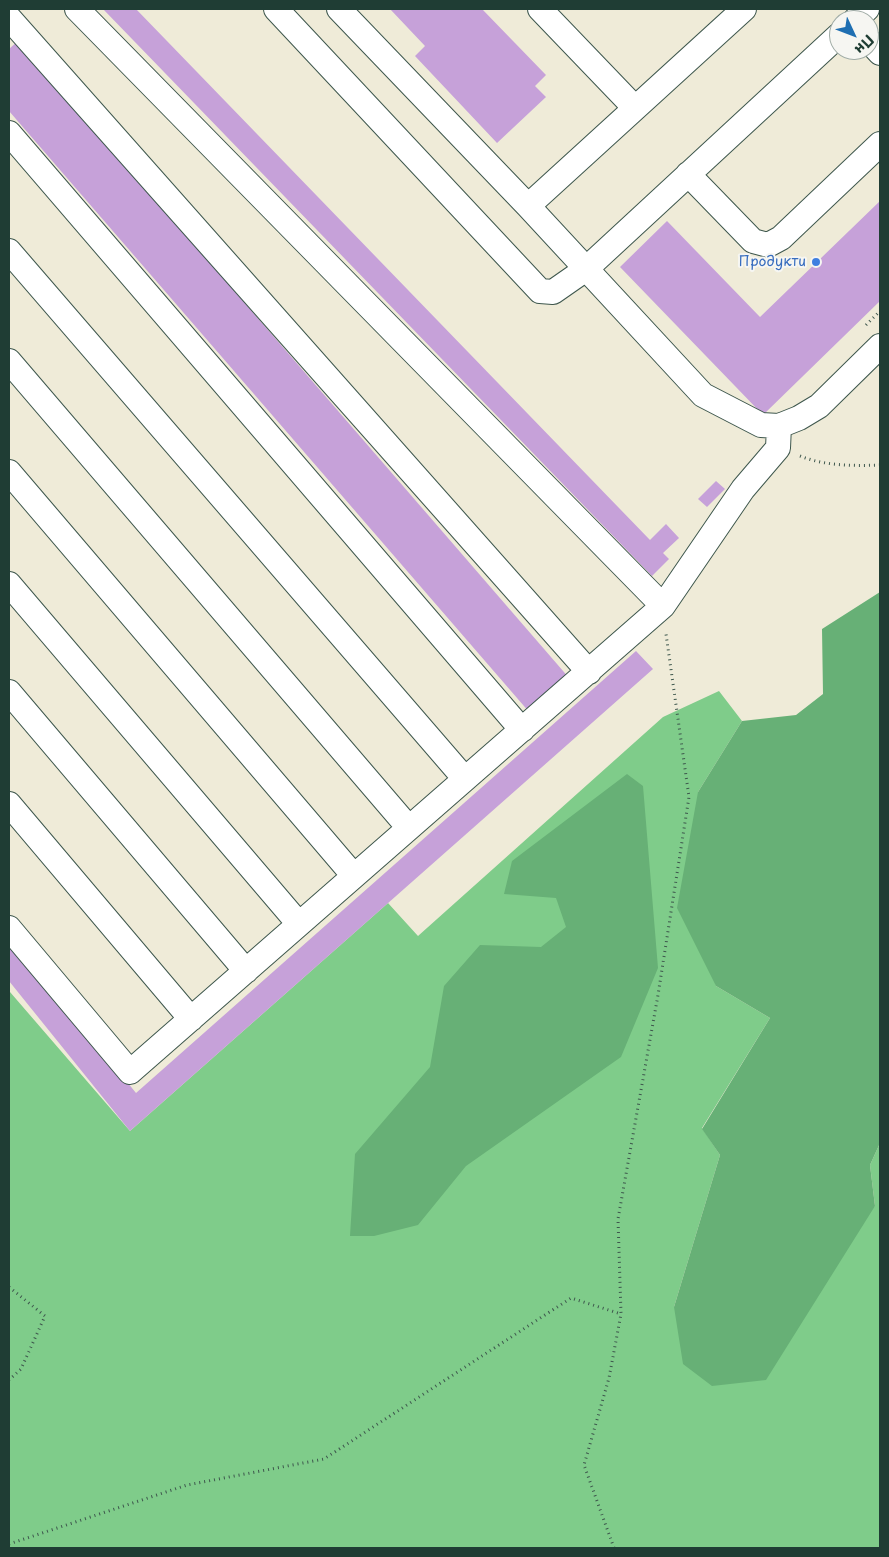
<!DOCTYPE html>
<html>
<head>
<meta charset="utf-8">
<style>
	body { margin:0 }
	#map { position:relative; width:889px; height:1557px; overflow:hidden; background:#efebd8; font-family:"Playpen Sans",sans-serif }
	canvas { display:block }
	.frame { position:absolute; inset:0; border:10px solid #1f3d34; pointer-events:none }
	.north { position:absolute; left:829px; top:10px; width:50px; height:50px; box-sizing:border-box; background:#f6f6f2; border:1px solid #a0aca6; border-radius:50%; rotate:133deg; font-size:14px; font-weight:700; line-height:20px; text-align:center; color:#1f3d34 }
	.north::after { content:''; display:block; margin:auto; width:18px; height:22px; background:#1f6fb2; clip-path:polygon(50% 0,100% 100%,50% 72%,0 100%) }
</style>
</head>
<body>
<div id="map">
<canvas width="889" height="1557"></canvas>
<div class="frame"></div>
<div class="north">Пн</div>
</div>
<script>
const ctx = document.querySelector('canvas').getContext('2d');
ctx.lineJoin = 'round';
function fill(path, color) { ctx.fillStyle = color; ctx.fill(path, 'evenodd'); }
function strokePath(path, color, width, dash) { ctx.strokeStyle = color; ctx.lineWidth = width; ctx.lineCap = dash ? 'butt' : 'round'; ctx.setLineDash(dash || []); ctx.stroke(path); }
function label(font, color, halo, rows, align = 'center') {
  ctx.font = font + ' "Playpen Sans",sans-serif'; ctx.lineWidth = 4; ctx.setLineDash([]); ctx.textBaseline = 'middle'; ctx.strokeStyle = halo; ctx.fillStyle = color; for (const [text, x, y, turn = 0] of rows) {
    ctx.save(); ctx.translate(x, y); ctx.rotate((+turn || 0) * Math.PI / 180); ctx.textAlign = isNaN(turn) ? turn : align; if (halo) ctx.strokeText(text, 0, 0); ctx.fillText(text, 0, 0); ctx.restore();
  }
}
fill(new Path2D(`
	M719,691l23,30 -44,71 18,194 54,32 -68,110 18,27 -46,152 201,-101 -5,-41 10,-22v405h-871v-555l1,-1 120,139 258,-228 30,33 245,-219z`), '#7fcc8a');
fill(new Path2D(`
	M880,592v551l-10,22 5,41 -109,174 -54,6 -29,-22 -9,-57 46,-152 -18,-26 68,-111 -54,-32 -39,-78 21,-116 44,-71 54,-6 27,-21 -1,-65z
	M627,774l16,12 15,182 -37,89 -155,109 -48,59 -44,11h-24l5,-82 75,-87 14,-81 36,-41 61,2 25,-20 -10,-29 -52,-4 8,-33z`), '#67b076');
fill(new Path2D(`
	M103,9h33l514,531 16,-16 13,14 -16,15 6,6 -17,17z
	M390,9h92l64,66 -11,11 11,11 -49,46 -82,-87 10,-10z
	M18,41l552,638 -40,34 -521,-602v-62z
	M880,201v100l-117,114 -143,-148 47,-46 93,96z
	M716,481l9,8 -18,18 -9,-8z
	M636,651l17,18 -523,462 -121,-150v-45l127,157z`), '#c6a1d9');
const minor = new Path2D(`
	M77,9l586,597
	M276,9l264,282 13,1 33,-23 253,-234
	M339,9l189,197 175,189 58,30 18,1 20,-8 20,-12 61,-60
	M540,9l95,99
	M9,18l580,654
	M855,20l12,-11
	M869,41l11,12
	M9,133l513,597
	M688,174l65,67 15,4 13,-7 99,-94
	M528,206l216,-197
	M9,251l456,528
	M9,361l400,467
	M9,472l345,404
	M9,584l290,340
	M9,692l237,279
	M9,804l182,215
	M9,928l121,144 533,-466 80,-117 35,-41 1,-22`);
strokePath(minor, '#3e574d', 26);
strokePath(new Path2D(`
	M866,325l14,-14
	M800,456c25,10 53,10 80,9
	M9,1287l36,29 -24,53 -12,11
	M9,1544l178,-59 137,-26 247,-161 50,16
	M614,1548l-30,-83 25,-87 12,-64 -3,-95 40,-224 31,-198 -23,-163`), '#3e574d', 3, [1, 4]);
strokePath(minor, '#fff', 24);
for (const [x, y, r, color] of [
	[816,262,5,"#3f7fe0"]
]) { const dot = new Path2D(); dot.arc(x, y, r, 0, 2 * Math.PI); ctx.fillStyle = color; ctx.fill(dot); strokePath(dot, '#f6f6f2', 2); }
label('14px', '#366cbe', '#f6f6f2', [
	["Продукти",806,262]
], 'right');
</script>
</body>
</html>
